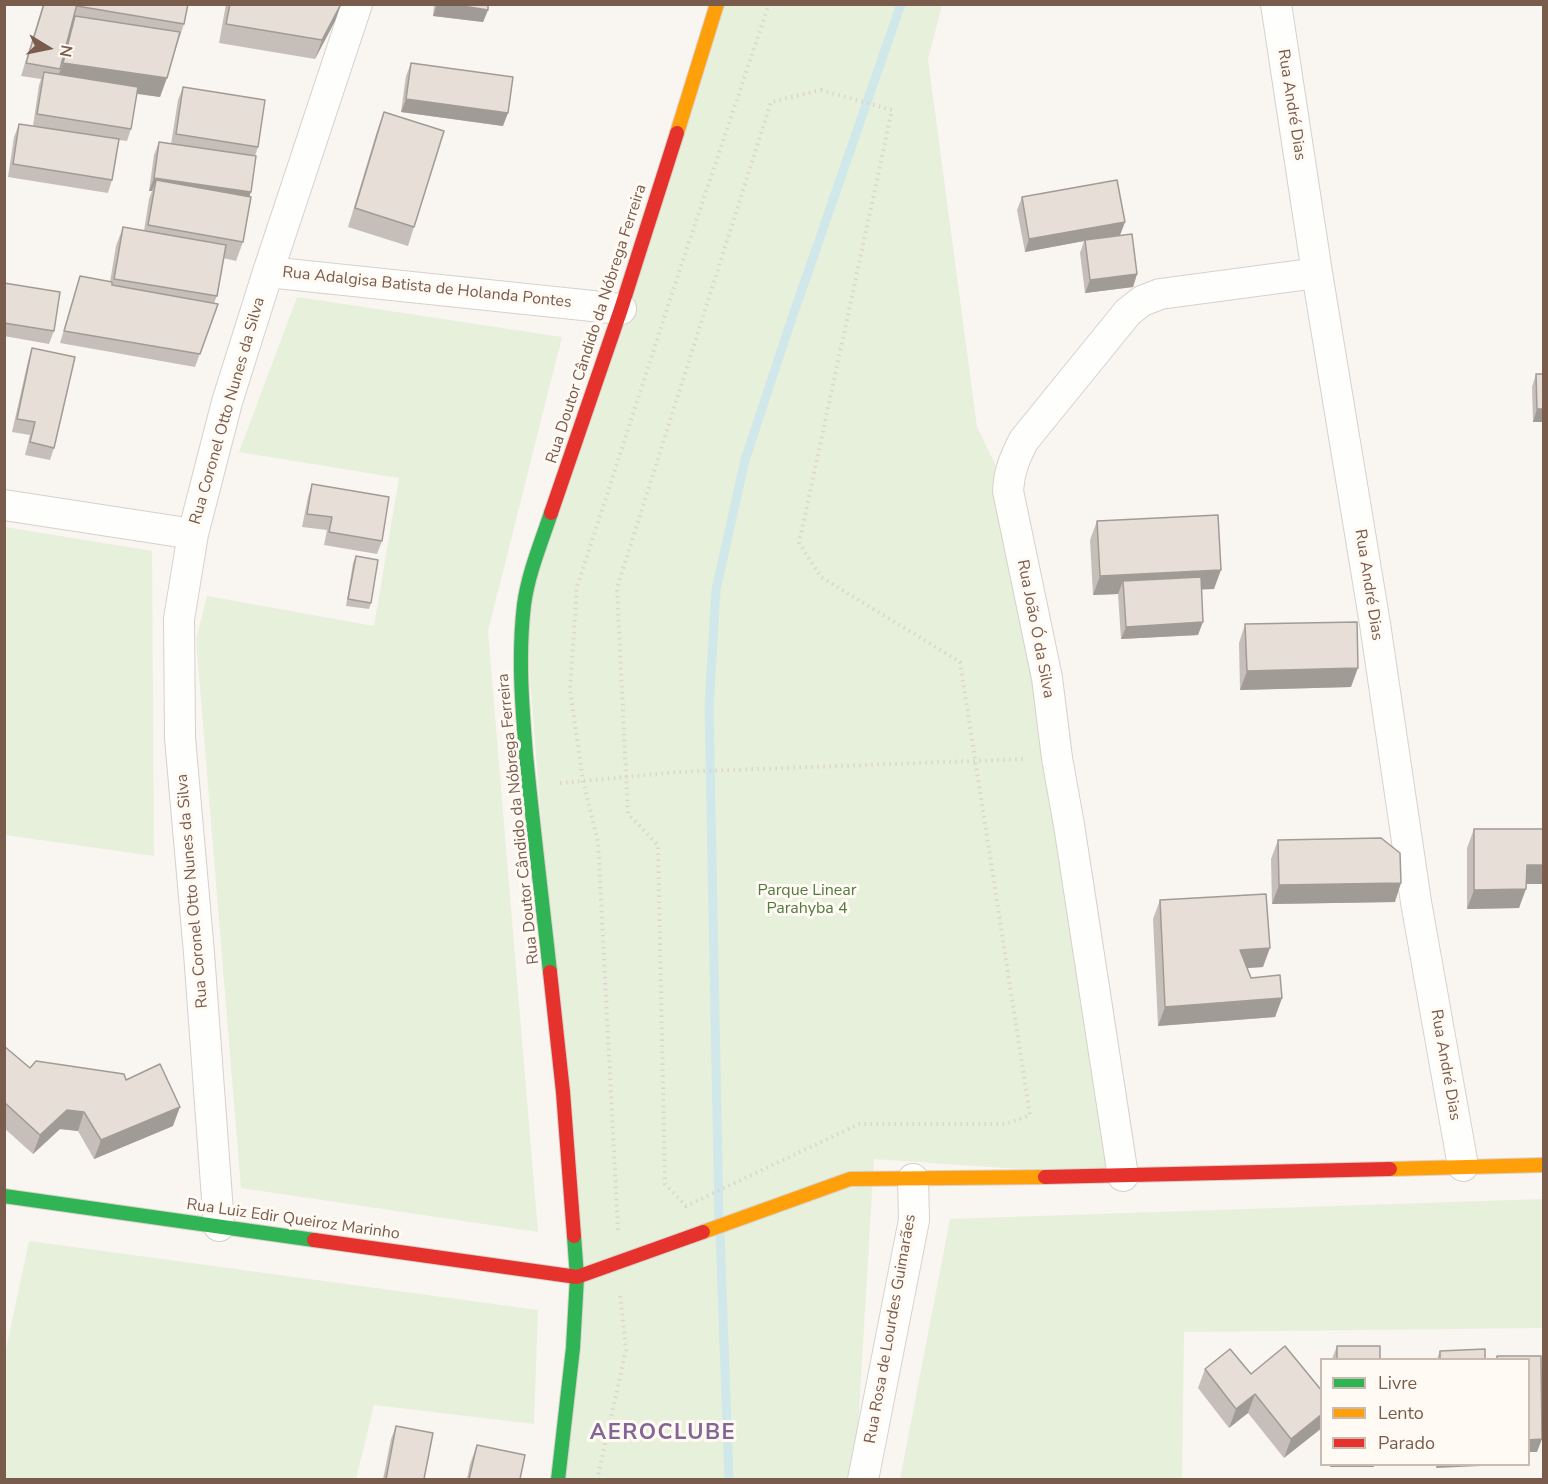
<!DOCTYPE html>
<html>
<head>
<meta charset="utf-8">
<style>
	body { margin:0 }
	#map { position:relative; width:1548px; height:1484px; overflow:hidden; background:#f9f5f0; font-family:"Nunito Sans",sans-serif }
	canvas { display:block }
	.frame { position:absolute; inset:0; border:6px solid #7a5c4d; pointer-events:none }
	.legend { position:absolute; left:1320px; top:1358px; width:210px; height:108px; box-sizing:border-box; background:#fffaf3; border:2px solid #cabbb1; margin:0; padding:8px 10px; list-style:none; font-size:18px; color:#7a5c4d }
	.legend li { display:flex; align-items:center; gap:12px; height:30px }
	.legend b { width:30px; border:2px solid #cabbb1 }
	.north { position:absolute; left:18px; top:18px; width:60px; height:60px; -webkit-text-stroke:4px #fffaf3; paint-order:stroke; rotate:100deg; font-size:16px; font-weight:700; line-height:24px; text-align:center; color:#7a5c4d }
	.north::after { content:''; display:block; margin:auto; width:21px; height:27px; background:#7a5c4d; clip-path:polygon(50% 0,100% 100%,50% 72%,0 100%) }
</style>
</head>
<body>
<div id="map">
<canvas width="1548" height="1484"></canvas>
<div class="frame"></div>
<ul class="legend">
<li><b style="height:8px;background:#30b455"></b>Livre</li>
<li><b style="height:8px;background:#ff9f0a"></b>Lento</li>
<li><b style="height:8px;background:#e5322d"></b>Parado</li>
</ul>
<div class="north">N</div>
</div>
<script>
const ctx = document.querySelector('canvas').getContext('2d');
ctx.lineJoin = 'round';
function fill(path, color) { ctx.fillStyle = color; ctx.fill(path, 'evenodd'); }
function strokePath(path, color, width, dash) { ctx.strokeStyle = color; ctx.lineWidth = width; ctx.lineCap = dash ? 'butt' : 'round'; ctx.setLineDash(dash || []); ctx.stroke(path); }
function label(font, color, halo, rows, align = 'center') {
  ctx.font = font + ' "Nunito Sans",sans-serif'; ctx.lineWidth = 6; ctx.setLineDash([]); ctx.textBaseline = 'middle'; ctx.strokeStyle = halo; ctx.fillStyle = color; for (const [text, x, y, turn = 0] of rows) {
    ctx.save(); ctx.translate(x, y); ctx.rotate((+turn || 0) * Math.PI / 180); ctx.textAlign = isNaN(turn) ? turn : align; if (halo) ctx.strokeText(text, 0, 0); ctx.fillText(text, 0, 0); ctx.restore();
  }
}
fill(new Path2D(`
	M717,5h225l-14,54 49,368 31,64 115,685 -249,-17 -19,320h-301l23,-202 -53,-675z
	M297,297l265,40 -74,294 50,601 -297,-44 -45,-549 11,-43 167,30 25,-148 -160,-26z
	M5,527l147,24 2,305 -149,-21z
	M1543,1199v129l-359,4 -2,147h-282l50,-260z
	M29,1241l509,69 -4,114 -160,-19 -18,74h-351v-125z`), '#e7f0db');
strokePath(new Path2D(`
	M719,1219l-10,-512 7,-117 29,-130 45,-136 111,-320
	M720,1233l9,247`), '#d0e8ea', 9);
const street = new Path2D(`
	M1276,4l41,269 58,351 41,278 47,264
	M268,272l353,37
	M4,505l189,29
	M1123,1176l-54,-351 -12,-67 -10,-80 -39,-187c1,-20 7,-34 16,-51l104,-128 14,-11 18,-7 157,-21
	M219,1226l-20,-273 -19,-215 -1,-119 14,-85 34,-132 41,-130 89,-268
	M863,1480l51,-260 -1,-41`);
const fast = new Path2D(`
	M550,972c-8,-73 -17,-145 -24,-217 -4,-50 -8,-100 -2,-150 4,-31 17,-62 27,-92
	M4,1196l310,44
	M558,1480l15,-132 4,-71 -3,-41`);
const slow = new Path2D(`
	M677,133l40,-129
	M1390,1169l154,-4
	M703,1232l147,-53 195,-2`);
const jam = new Path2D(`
	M551,513l70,-204 56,-176
	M550,972l13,120 11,144
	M1045,1177l345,-8
	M314,1240l263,37 126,-45`);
strokePath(street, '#d7d1cb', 32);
strokePath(fast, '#d9d2cb', 16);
strokePath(slow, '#d9d2cb', 16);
strokePath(jam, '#d9d2cb', 16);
strokePath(new Path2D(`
	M821,90l71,20 -93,433 22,34 139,85 70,453 -24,9h-147l-173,82 -21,-22 -7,-339 -30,-31 -11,-226 154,-486z
	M560,783l119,-11 347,-13
	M618,1230l-20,-388 -15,-61 -13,-91 7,-103 102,-315 90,-268
	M597,1480l29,-130 -6,-55`), '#dcd5d0', 4, [1.5, 4.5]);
strokePath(street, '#fefefd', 30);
strokePath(fast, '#30b455', 14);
strokePath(slow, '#ff9f0a', 14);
strokePath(jam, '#e5322d', 14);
fill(new Path2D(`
	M43,4h145l-4,20 -24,73 -23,-3 -6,35 -4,12 -8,-1 -7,40 -4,13 -100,-16 6,-40 5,-13 14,2 6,-41 2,-6 -20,-3z
	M226,4h115l-6,17 -20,38 -96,-16z
	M434,4h54v6l-5,12 -50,-6z
	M411,63l92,63 -102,-14 5,-36z
	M183,87l75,60 -3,9 -12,86 -7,19 -13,-3 -6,38 -3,7 4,1 -23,63 -135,-24 20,-67 30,6 6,-36 7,-19 21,4 5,-32 3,-8h-3l5,-36 5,-13 12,2 7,-44z
	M384,112l30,115 -6,19 -60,-19 29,-96z
	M1022,197l103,25 -5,13 17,39 -4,13 -48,6 -5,-40 4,-12 -59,11 -8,-42z
	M4,283l50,48 -5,13 -45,-8z
	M32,348l22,100 -4,12 -25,-5 5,-20 -18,-3 16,-71z
	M1536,374h8v48h-11l-1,-35z
	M312,484l70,57 -5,13 -53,-9 3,-15 -25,-3 6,-30z
	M1097,521l117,68h-13l-3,46 -77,4 -3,-45 -25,1 -3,-55z
	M356,556l15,47 -2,6 -23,-3 7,-43z
	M1245,624l106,63 -111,3 -1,-47z
	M1474,829h70v55h-18l-7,24 -52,1v-61z
	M1278,840l117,62 -123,2 -1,-45z
	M1160,900l103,67 -16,1 4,10 31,20 -7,19 -117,9 -5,-107z
	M4,1046l26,22 96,12 47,46 -79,33 -16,-28 -18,-2 -27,25 -29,-26z
	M1337,1346l43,13h-48z
	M1440,1351l45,8h-48z
	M1205,1369l46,5 71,17 -38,67 -36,-45 -19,15 -31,-40z
	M396,1426l28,53h-41l8,-40z
	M477,1445l43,34h-53l3,-15z`), '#c6bfb9');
fill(new Path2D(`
	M341,4l-6,17 -20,38 7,-19z
	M437,4h13l38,6 -5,12 -50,-6z
	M63,63l104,15 -7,19 -104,-15z
	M406,99l102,14 -5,13 -102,-14z
	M154,178l97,14 -5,13 -90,-25 -4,11h-3z
	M1125,222l-5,13 -35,5 -1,1 -59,11 4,-13z
	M1137,274l-4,13 -48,6 5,-13z
	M1537,409h7v13h-11z
	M1221,570l-7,19 -90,4 -1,-12 -5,13 -25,1 7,-19z
	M1203,622l-5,13 -77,4 5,-12z
	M1358,668l-7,19 -111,3 7,-19z
	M1527,865h17v19h-24z
	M1401,883l-6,19 -123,2 7,-19z
	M1526,889l-7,19 -52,1 7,-19z
	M1270,948l-7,19 -30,2 7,-19z
	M1282,998l-7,19 -117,9 7,-19z
	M180,1107l-7,19 -79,33 7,-19z
	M67,1110l17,2 -6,19 -18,-2 -27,25 7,-19z
	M1255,1394l-7,19 -19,15 7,-19z
	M1322,1414v14l-38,30 7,-19z
	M1542,1439l-5,13h-9v-12z
	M1331,1464h43v3h-44z
	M1437,1464h44v2l-45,2z`), '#a19b96');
const building = new Path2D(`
	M44,4h33l-17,65 -34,-6z
	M78,4h110l-4,20 -107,-18z
	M230,4h111l-19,36 -96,-16z
	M450,4h38v6z
	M75,16l105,16 -13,46 -104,-15z
	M411,63l102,14 -5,36 -102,-14z
	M44,72l94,15 -7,42 -94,-15z
	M183,87l82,13 -7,47 -82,-13z
	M384,112l60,19 -30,96 -59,-19z
	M19,124l100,15 -7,41 -99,-16z
	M159,142l97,14 -5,36 -97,-14z
	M156,180l95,17 -8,45 -95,-17z
	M1117,180l8,42 -96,17 -7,-42z
	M123,227l103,18 -9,51 -103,-17z
	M1132,234l5,40 -47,6 -5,-40z
	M80,276l32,6v3l106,19 -18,50 -136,-23z
	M4,283l56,9 -6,39 -50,-8z
	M32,348l43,9 -21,91 -24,-6 5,-20 -18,-3z
	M1536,374h8v35h-7z
	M312,484l77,13 -7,44 -53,-9 3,-15 -25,-3z
	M1218,515l3,55 -121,6 -3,-55z
	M356,556l22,4 -7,43 -23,-4z
	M1201,577l2,45 -77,5 -3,-46z
	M1357,622l1,46 -111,3 -2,-47z
	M1474,829h70v36h-17l-1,24 -52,1z
	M1381,838l19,15 1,30 -122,2 -1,-45z
	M1266,894l4,54 -30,2 11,28 29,-3 2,23 -117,9 -5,-107z
	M4,1046l26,22 6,-7 88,13 2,6 34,-16 20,43 -79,33 -17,-28 -17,-2 -27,25 -36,-33z
	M1285,1346l37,45v23l-31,25 -36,-45 -19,15 -31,-40 25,-20 21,25z
	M1337,1346h43v13h-43z
	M1485,1349v10h-45v-8z
	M1497,1356h44l1,83 -14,1v-81h-31z
	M396,1426l37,7 -9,46h-38z
	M477,1445l48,10 -5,24h-51z`);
fill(building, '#e6ded7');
strokePath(building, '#a19b96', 1.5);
label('16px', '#7a5c4d', '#fffaf3', [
	["Rua André Dias",1291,105,81],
	["Rua Adalgisa Batista de Holanda Pontes",427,288,6],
	["Rua Doutor Cândido da Nóbrega Ferreira",597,324,-72],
	["Rua Coronel Otto Nunes da Silva",228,411,-74],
	["Rua André Dias",1368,585,81],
	["Rua João Ó da Silva",1035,629,79],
	["Rua Doutor Cândido da Nóbrega Ferreira",519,819,-96],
	["Rua Coronel Otto Nunes da Silva",193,891,-95],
	["Rua André Dias",1445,1065,80],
	["Rua Luiz Edir Queiroz Marinho",293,1220,8],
	["Rua Rosa de Lourdes Guimarães",891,1329,-80]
]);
label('16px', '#537a41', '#fffaf3', [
	["Parque Linear",807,891],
	["Parahyba 4",807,909]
]);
ctx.letterSpacing = '1.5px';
label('bold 22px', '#846695', '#fffaf3', [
	["AEROCLUBE",663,1434]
]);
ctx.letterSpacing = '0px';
</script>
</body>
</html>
